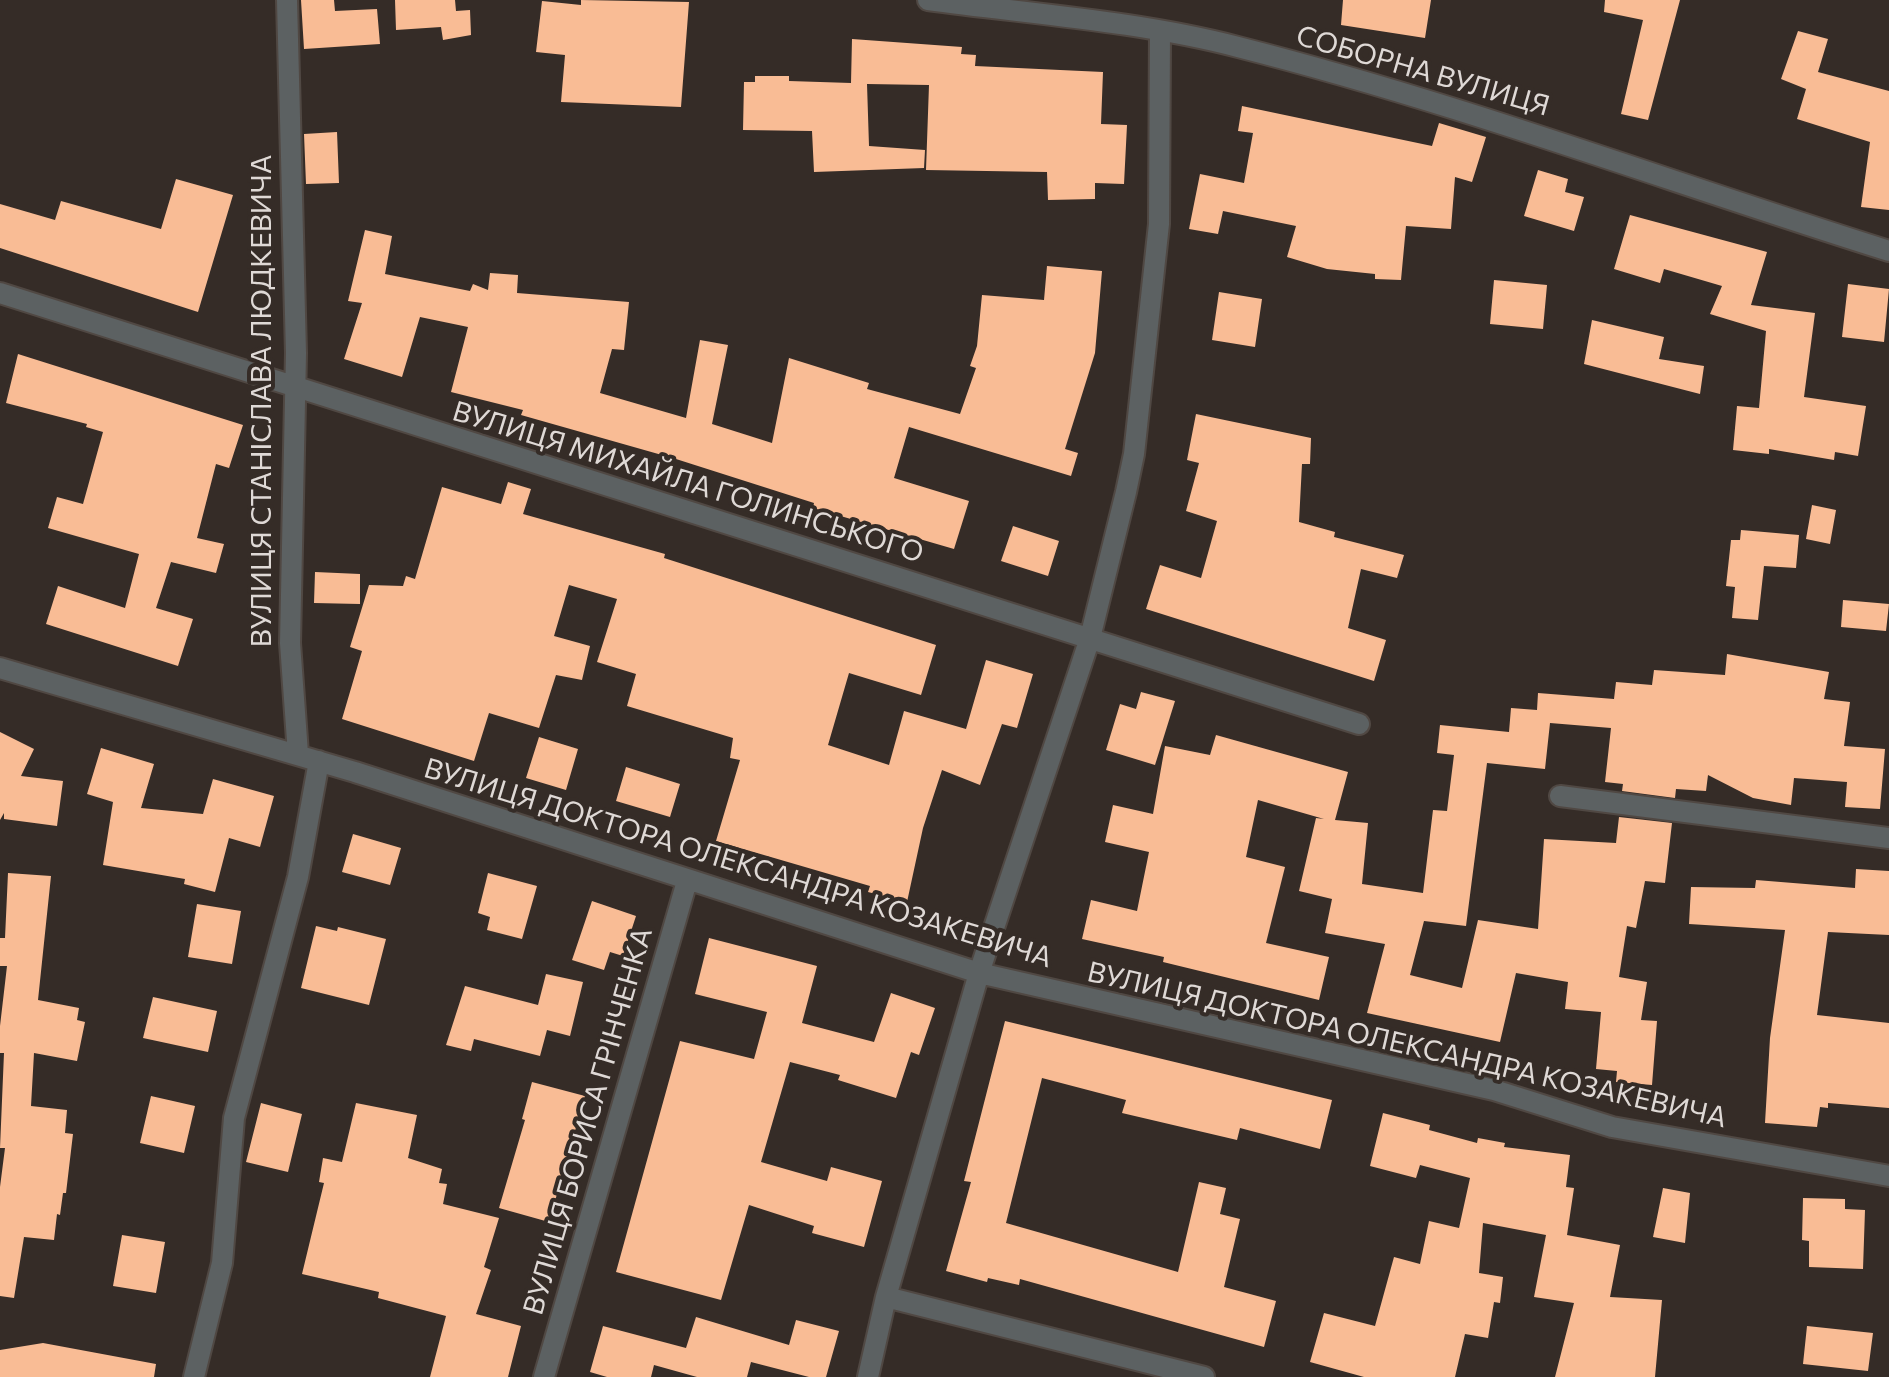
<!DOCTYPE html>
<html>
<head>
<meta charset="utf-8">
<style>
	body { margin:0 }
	canvas { display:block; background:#352c27 }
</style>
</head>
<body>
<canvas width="1889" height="1377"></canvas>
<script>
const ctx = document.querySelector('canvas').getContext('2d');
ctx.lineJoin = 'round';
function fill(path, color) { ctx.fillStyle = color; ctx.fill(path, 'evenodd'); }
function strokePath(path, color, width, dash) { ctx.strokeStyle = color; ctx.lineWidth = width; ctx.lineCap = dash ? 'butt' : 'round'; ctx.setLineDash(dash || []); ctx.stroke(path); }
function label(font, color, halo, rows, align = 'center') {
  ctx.font = font + ' Commissioner,sans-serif'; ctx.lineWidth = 8; ctx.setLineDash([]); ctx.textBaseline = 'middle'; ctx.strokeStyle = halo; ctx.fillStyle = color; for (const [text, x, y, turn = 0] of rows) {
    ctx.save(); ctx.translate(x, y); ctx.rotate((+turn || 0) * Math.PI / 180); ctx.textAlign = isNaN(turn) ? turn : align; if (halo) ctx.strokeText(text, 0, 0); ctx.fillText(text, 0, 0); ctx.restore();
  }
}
fill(new Path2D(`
	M301,0h33l1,11 42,-2 3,35 -76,5z
	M395,0h60l1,11 14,-1 1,25 -28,5 -2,-13 -45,3z
	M581,0l108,2 -8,105 -120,-5 4,-47 -29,-3 6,-51 39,4z
	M1343,0h88l-6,38 -84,-13z
	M1605,0h75l-32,120 -27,-6 22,-94 -39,-8z
	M1798,31l30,8 -10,33 71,19v119l-28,-3 9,-65 -73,-23 9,-30 -25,-10z
	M852,39l110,8 -1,7 15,1 -1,11 128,6 -2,52 26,1 -3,59 -29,-1v16l-47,1 -1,-28 -121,-2 3,-85 -62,-1 2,62 56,4 -1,18 -110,4 -2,-41 -69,-1 1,-48h11v-6h34v5l62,2z
	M1242,106l190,40 7,-23 47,14 -14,45 -17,-5 -4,52 -45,-3 -5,54 -26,-1v-5l-48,-5 -40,-12 9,-31 -73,-15 -5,23 -29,-5 11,-55 44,9 9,-50 -15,-2z
	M337,132l2,51 -33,1 -2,-50z
	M1538,170l30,9 -3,13 19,5 -10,34 -50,-15z
	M176,179l57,16 -35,117 -198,-64v-44l55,16 6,-19 100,28z
	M1630,215l137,37 -16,53 64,8 -11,84 62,9 -8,50 -23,-4 -1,8 -65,-11v5l-36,-4 4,-44 22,2 7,-77 -56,-17 12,-28 -58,-17 -4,14 -46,-14z
	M365,230l27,6 -7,38 85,17 3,-7 15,6 2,-17 28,2 -1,18 112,9 -5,48 -12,-1 -12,44 86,25 14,-78 28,5 -16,79 60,19 17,-85 80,25 -2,6 93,25 16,-46 -6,-2 7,-20 5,-51 62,5 3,-34 55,5 -7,82 -30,96 13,4 -7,23 -162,-49 -15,51 75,23 -15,48 -141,-41 1,-5 -138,-44 -155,-44 2,-5 -72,-18 17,-65 -48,-10 -18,60 -58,-18 18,-56 -14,-2z
	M1494,280l53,5 -4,44 -53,-5z
	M1848,284l41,5 -5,53 -42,-5z
	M1219,292l43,7 -7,48 -43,-7z
	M1592,320l72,17 -5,22 45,7 -4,28 -116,-30z
	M18,354l225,71 -14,43 -13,-4 -19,74 27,6 -8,29 -45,-11 -15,46 37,11 -15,47 -132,-42 12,-38 67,22 14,-54 -91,-26 9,-31 26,7 20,-72 -17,-5 1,-3 -81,-21z
	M1196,414l115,24 -1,26h-8l-3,58 36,10 -1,5 70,18 -7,23 -36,-9 -13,59 38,12 -12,41 -228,-72 14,-44 41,13 16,-57 -31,-10 13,-48 -12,-3z
	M508,482l23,7 -8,25 142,40 -1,4 272,87 -15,50 -72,-22 -21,72 61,20 15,-54 62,18 20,-69 47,14 -16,54 -15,-4 -22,61 -38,-15 -19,58 -16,74 -39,-10 2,-6 -154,-45 24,-81 -10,-2 3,-20 -106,-32 9,-32 -39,-12 20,-63 -48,-14 -15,51 36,10 -8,34 -26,-5 -17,53 -50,-15 -15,48 -132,-42 20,-68 -12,-4 19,-62 34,1 3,-10 9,3 27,-92 59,17z
	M1812,505l24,5 -6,34 -24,-5z
	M1013,526l46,15 -11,35 -47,-15z
	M1741,530l58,5 -3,33 -32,-2 -6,54 -26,-2 3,-31 -9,-1 5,-46h9z
	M315,572l45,2v30l-46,-1z
	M1843,600l46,4 -3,27 -45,-4z
	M1727,654l102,18 -5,27 26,3 -6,44 41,3 -5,60 -35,-2 2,-25 -53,-4 -3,27 -38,-7 -45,-23 -2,16 -30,-2 -1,9 -53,-7 1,-7 -18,-2 6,-54 -61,-5 -5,46 -58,-6 -21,163 -42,-5 -14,54 52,13 16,-68 60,9 6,-90 72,4 3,-26 53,6 -7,60 -20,-2 -9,47 -9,-2 -8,51 28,5 -6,38 16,1 -5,64 -36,-3 1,-11 -21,-2 5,-57 -36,-3 3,-27 -52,-9 -16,69 -133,-29 18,-69 -60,-11 7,-34 -33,-8 17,-73 8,1 -66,-19 -12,57 39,10 -19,76 63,14 -10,43 -156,-38 1,-5 -82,-18 9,-39 46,11 12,-59 -44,-10 8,-37 40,9 12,-68 45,9 6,-20 132,37 -13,48 33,3 -6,61 61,9 10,-83 14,1 7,-56 -17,-2 3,-28 69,7 2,-24 26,2 1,-17 76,6 2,-17 36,3 2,-15 71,5z
	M1141,692l34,9 -20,64 -49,-15 14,-46 16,5z
	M0,732l34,17 -13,27 42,5 -6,45 -53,-7v-6l-4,7z
	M539,737l39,12 -12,41 -40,-12z
	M101,748l53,16 -13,44 62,6 10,-35 61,17 -14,51 -31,-9 -14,54 -31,-8 1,-5 -82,-14 10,-63 -26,-8z
	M626,767l54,17 -10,33 -54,-16z
	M353,834l48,14 -11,37 -48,-13z
	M1856,869l33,2v64l-61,-3 -11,83 72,8v85l-61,-5v5l-8,-1 -3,20 -52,-4 5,-85 15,-108 -96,-6 2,-37 64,1 1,-8 99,8z
	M8,873l43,3 -13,124 41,8 -2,12 8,2 -8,39 -43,-8 -3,53 36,4 -2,23 8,1 -7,59h-3l-3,22 -3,-1 -3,26 -30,-3 -10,61 -14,-2v-109l5,-39h-5l4,-95h-4v-27l7,-60h-7v-28h5z
	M488,873l49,13 -15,53 -35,-9 3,-13 -12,-4z
	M592,901l44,15 -13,40 -13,-4 -6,18 -32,-10z
	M197,904l44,7 -9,53 -44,-7z
	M316,926l21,5 1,-4 48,12 -17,66 -68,-17z
	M709,938l108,28 -15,57 72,19 17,-49 44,15 -16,47 -8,-3 -15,46 -58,-18 2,-5 -50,-13 -29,100 66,19 4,-14 51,14 -18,66 -52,-14 2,-7 -65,-21 -28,95 -105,-28 64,-231 74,18 13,-47 -72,-18z
	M546,974l37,8 -13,54 -23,-6 -7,26 -66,-17 -3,12 -25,-6 19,-59 73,19z
	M153,997l64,14 -9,41 -65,-14z
	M1005,1021l327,79 -12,49 -80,-21 -3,12 -115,-27 4,-13 -84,-22 -36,145 172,49 21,-90 27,6 -6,26 20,5 -16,68 52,14 -12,46 -244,-68 -1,6 -31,-7 -1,4 -41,-11 25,-89 -7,-1z
	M532,1082l53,14 -36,126 -50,-14 26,-88 -3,-1z
	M151,1096l44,10 -11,47 -44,-10z
	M261,1103l41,11 -14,58 -42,-10z
	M356,1103l61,12 -9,43 34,11 -3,14 8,1 -4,20 56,14 -15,49 7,3 -15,44 45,12 -13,51h-78l16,-61 -68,-18 1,-6 -77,-18 22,-91 -5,-1 4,-24 19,4z
	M1383,1113l47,12 -1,5 48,13 1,-5 27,5 -1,4 66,8 -4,32 8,1 -7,47 53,10 -10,52 52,3 -7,77h-100l19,-74 -40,-6 12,-62 -63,-12 -4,50 24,4 -3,26 -6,-1 -6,36 -23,-4 -10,43h-91l-54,-15 14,-49 51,13 19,-69 26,7 9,-43 30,7 11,-50 -50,-13 -4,13 -46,-12z
	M1663,1188l27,5 -5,50 -32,-6z
	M1803,1198l42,1v10l20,1 -2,59 -54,-2v-26l-7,-1z
	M122,1235l43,7 -9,51 -43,-7z
	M696,1317l93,28 7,-25 43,11 -13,46h-17l-58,-15 -4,15h-50l-43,-12 -3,12h-44l-17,-5 13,-46 83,22z
	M1807,1326l66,7 -5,38 -65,-7z
	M43,1343l113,21 -2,13h-154v-27z`), '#f9bc95');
const minor = new Path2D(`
	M287,0l9,353 -6,290 8,111
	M928,0c103,14 210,21 310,47 221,56 434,136 651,204
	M0,293l1359,431
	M0,668l355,104 624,201 515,117 118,37 277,49
	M1560,796l329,42
	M886,1297l318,80
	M194,1377l28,-114 12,-145 64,-241 21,-116
	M544,1377l143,-496
	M868,1377l18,-80 93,-324 111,-335 36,-146 8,-38 25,-230 1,-193`);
strokePath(minor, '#504843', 24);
strokePath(minor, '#5c6162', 20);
label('28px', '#dfd9d6', '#352c27', [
	["СОБОРНА ВУЛИЦЯ",1423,71,16],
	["ВУЛИЦЯ СТАНІСЛАВА ЛЮДКЕВИЧА",262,401,-90],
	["ВУЛИЦЯ МИХАЙЛА ГОЛИНСЬКОГО",688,482,17],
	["ВУЛИЦЯ ДОКТОРА ОЛЕКСАНДРА КОЗАКЕВИЧА",738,863,17],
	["ВУЛИЦЯ ДОКТОРА ОЛЕКСАНДРА КОЗАКЕВИЧА",1407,1045,13],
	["ВУЛИЦЯ БОРИСА ГРІНЧЕНКА",588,1121,-74]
]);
</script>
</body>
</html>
